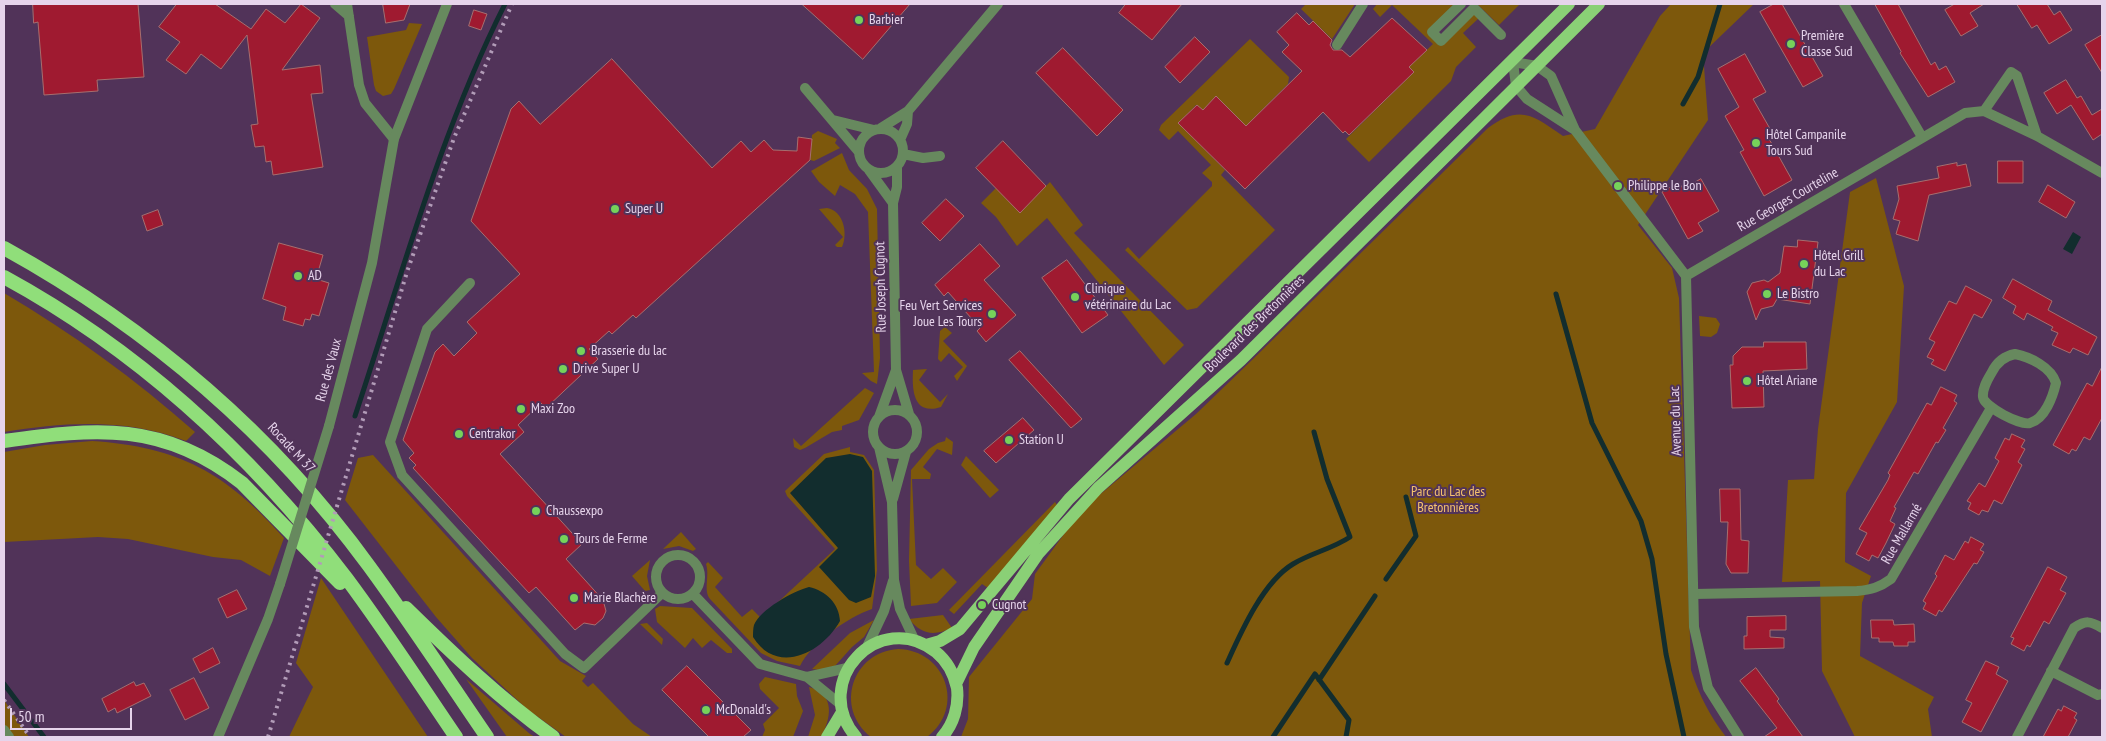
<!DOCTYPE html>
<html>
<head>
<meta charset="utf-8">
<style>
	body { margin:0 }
	#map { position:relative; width:2106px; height:741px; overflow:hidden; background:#513359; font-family:"PT Sans Narrow",sans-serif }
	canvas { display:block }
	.frame { position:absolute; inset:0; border:5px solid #e6d4eb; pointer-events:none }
	.scale { position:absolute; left:10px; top:708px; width:122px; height:22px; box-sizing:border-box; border:2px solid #e6d4eb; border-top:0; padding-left:6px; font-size:15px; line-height:18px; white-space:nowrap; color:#e6d4eb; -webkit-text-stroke:4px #513359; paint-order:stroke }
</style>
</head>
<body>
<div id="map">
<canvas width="2106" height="741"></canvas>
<div class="frame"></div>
<div class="scale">50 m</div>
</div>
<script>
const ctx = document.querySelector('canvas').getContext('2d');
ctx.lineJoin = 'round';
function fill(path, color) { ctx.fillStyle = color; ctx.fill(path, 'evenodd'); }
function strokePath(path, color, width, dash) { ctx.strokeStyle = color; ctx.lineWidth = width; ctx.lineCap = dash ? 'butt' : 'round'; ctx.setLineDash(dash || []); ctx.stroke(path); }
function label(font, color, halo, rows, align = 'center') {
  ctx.font = font + ' "PT Sans Narrow",sans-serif'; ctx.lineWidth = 4; ctx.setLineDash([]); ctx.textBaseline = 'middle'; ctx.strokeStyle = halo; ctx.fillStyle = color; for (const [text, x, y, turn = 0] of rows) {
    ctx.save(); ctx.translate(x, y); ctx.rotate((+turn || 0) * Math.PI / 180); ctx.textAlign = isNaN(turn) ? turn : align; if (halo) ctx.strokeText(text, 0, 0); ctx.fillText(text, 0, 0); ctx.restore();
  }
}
fill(new Path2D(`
	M1306,4h49l-23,35 -31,-30z
	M1377,4h81l-29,28 12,12 32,-32 6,6 -16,15 13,14 -20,20 -5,14 -82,81 -23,-23 68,-67 -5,-5 24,-23 -41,-39 -12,12 -7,-8z
	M1477,4h43l-21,21z
	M1671,4h83l-51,49 5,67 -70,105 34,43 7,30 12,372c8,25 19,46 35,67h-765l7,-18 1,-42 63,-78 3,-25 40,-55 22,-22 99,-83 55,-53 237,-233c32,-24 45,-13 75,8l32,-7 65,-113z
	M409,23l13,1 -28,65 -3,5 -8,2 -7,-5 -2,-6 -7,-48 39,-7z
	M1250,39l39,38 -1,7 -42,42 -30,-30 -13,14 -7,-5 -17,18 46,47 -4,5 54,55 -78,78 -10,2 -62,-60 3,-3 11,12 73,-73v-4l-10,-9 9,-8 -33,-34 -9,9 -10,-10 2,-5z
	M818,131l19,8 -2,4 5,5 -26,13 -4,-1 2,-25z
	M842,153l7,17 18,19 10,20 3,149 -3,26 -6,-3 -9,-8 12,-1 -6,-160 -13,-18 -15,-9 -5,11 -16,-14 -8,-11z
	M1876,178l28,108 -7,116 -51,91 -1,69 26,14 -9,27 -2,53 74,41 -6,12 4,28h-77l-33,-66 -2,-90 -38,1 6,-102 26,-1 4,-50 32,-237z
	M1050,182l33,43 -9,8 110,112 -20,20 -117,-147 -30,28 -21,-29 -15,-14 15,-15 24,24z
	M827,208c17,3 21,26 15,39h-5l-2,-2 8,-8 -24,-28z
	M4,293c68,40 131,86 191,139l-9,9c-60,-23 -120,-19 -182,-9z
	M1699,316l17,2 4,6 -3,9 -6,4 -11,-1z
	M945,327l7,6 -9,8 24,25 -10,15 -3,-5 9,-9 -14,-14 -8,9 -3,-3 2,-28z
	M927,369l-8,11 21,22 8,-8 -7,13c-28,9 -29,-17 -28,-37z
	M865,388l9,5 -15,27 -17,6v4l-10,2 -27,16 -5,2 -6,-3 -1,-9 8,8z
	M946,437l7,5 -1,13 -15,-6 -14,18 8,7 -1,5h-18l4,86 15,14 12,-11 14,14 -20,21 -26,3 -2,-45 2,-91 18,-21 9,-6 7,-2z
	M92,441c88,6 134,32 192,97l-14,38 -29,-16 -28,-3 -85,-18 -30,-2 -94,5v-90l41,-7z
	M850,447v5l14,3 10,15 3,100 -5,39c-24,8 -61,34 -72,57l-23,-5 -16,-8 -51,-54c-7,-9 0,-23 -4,-35l2,-2 15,16 -8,9 27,30 10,-8 9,9 74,-69 -48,-53 -2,-5 39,-37z
	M373,455l187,206 26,15 -4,5 6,6 5,-4 40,41 19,13h-86l-39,-28 -55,-51 -36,-41 -91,-117 13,-42z
	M966,456l33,34 -9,8 -29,-33z
	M1055,502l2,3 -69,83 -6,-4 -28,30 -5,-4z
	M681,532l15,17 -3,2 -14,-5 -16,3z
	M650,560l-3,16 3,14 -5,1 -13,-15z
	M321,578l107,159h-139l24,-50 -17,-24z
	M660,606l32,2 40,41v4h-5l-16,-13 -9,8 -9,-10 -8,10 -28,-26 -2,-13z
	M943,615l9,13c-18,8 -30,7 -43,-9z
	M874,620l-10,17 -12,10 -17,19 -15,4 -8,-1 38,-36z
	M647,623l16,16 -1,6 -22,-21z
	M898,649c48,1 68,59 29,88h-56c-37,-29 -19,-85 27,-88z
	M765,677l31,7 1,12 6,15 -10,26h-31l3,-7 -2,-6 16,-16 -19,-19 -1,-5z
	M466,679l64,55 5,3h-28z
	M809,687c27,7 22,32 12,50h-13l7,-22z
	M4,700l25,37h-25z`), '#7d580c');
fill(new Path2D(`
	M2073,232l8,5 -9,17 -9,-5z
	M850,454l13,3 9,14 3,105 -4,21 -15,6 -7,-3 -30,-33 19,-19 -48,-55 36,-35z
	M809,587c17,4 30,16 31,34 -18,32 -63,55 -87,16 0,-3 0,-9 1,-12 6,-15 39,-34 55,-38z`), '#122d2e');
strokePath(new Path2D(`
	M1683,104l15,-27 22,-73
	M1556,294l36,129 49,98 11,38 14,95 18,83
	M355,416c46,-138 84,-281 150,-412
	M1386,579l30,-43 -10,-39
	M1227,663c14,-31 36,-81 66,-99 18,-11 39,-15 57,-27l-23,-58 -13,-47
	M1319,680l56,-84
	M4,684l40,53
	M1273,737l42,-63 34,46 -3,17`), '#122d2e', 5);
const building = new Path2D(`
	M33,4h105l6,73 -47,3 1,11 -54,4 -6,-73 -4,1z
	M177,4h38l36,25 15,-20 19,14 16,-19 19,14 -38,52 38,-5 3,28 -12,1 12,73 -50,8 -2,-14 -5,1 -2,-16 -9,1 -4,-22 7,-1 -11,-89 -26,34 -20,-15 -15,20 -20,-14 14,-18 -21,-15z
	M383,4h27l-6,16 -18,3z
	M802,4h108l-47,55z
	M1126,4h56l-30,36 -33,-27z
	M1774,4h8l41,72 -20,11 -43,-75z
	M1875,4h23l33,61 4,-3 4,8 7,-4 9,16 -27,15 -28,-44 1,-1z
	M1955,4h29l-14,9 8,13 -17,10 -16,-26z
	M2017,4h30l7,11 6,-4 12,19 -23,14 -12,-19 -5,3z
	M474,10l13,4 -6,16 -12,-4z
	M1297,13l12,12 4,-4 19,19 -2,5 3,5h9l8,7 42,-39 35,32 -18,17 5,5 -65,63 -4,-4 -2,2 -20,-21 -78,77 -67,-66 19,-18 6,5 13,-14 30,30 56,-55 -20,-19 7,-7 -12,-13z
	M2102,35v38l-17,-28z
	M1195,37l15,15 -30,31 -15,-16z
	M1063,48l60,62 -26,26 -61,-63z
	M1745,54l21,38 -13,7 20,35 -5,3 24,43 -28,16 -24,-44 4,-2 -19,-34 14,-9 -21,-38z
	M612,59l100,109 29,-27 10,11 13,-12 9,10 24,1 1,-14 14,2 -2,21 -174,158 -3,-3 -21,19 -3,-3 -20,18 9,10 -52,49 -5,-5 -23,22 6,7 -24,22 82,90 -16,15 37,41 3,11 -3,7 -8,7 -11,-2 -9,7 -39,-43 -7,6 -116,-125 3,-3 -7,-7 5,-5 -11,-13 32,-88 8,-8 11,12 23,-23 -10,-11 53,-48 -49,-53 40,-112 8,-8 21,23z
	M2066,80l11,18 4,-2 11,19 10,-6v25l-9,6 -22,-35 -14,9 -13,-21z
	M1003,141l43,45 -26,27 -44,-45z
	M1998,161h25v22h-25z
	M1957,163v3l9,-2 5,22 -42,9 -11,46 -22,-7 4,-13 -7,-2 6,-20 -2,-13 42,-8 -2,-11z
	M1701,179l18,32 -21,12 5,8 -15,8 -26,-47 17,-10 4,7z
	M2048,185l27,17 -9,16 -27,-16z
	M946,199l18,17 -24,25 -18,-18z
	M158,210l5,15 -16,6 -5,-15z
	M1798,240l20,2 -8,62 -33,-5 -4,7 -12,3 -5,11 -9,-28 5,-9 12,-3 4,2 12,-9 4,-27 13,1z
	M279,243l44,12 -7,24 13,4 -10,33 -7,-2 -2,6 -5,-1 -2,7 -20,-6 3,-13 -23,-8z
	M980,244l20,22 -16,14 32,35 -30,27 -9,-11 3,-3 -32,-36 -4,4 -9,-11z
	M1067,260l41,55 -26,18 -40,-55z
	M2013,279l39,22 -4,9 49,27 -9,18 -15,-7 -3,5 -18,-8 6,-12 -7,-3 2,-3 -26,-14 -3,7 -11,-7 3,-7 -13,-8z
	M1966,286l26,14 -10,18 -8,-4 -29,57 -14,-7 3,-4 -7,-3 8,-15 -6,-3 20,-38 7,3z
	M1764,342h42l1,27 -44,2 1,36 -32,1 -2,-43h3v-9l9,-9h21z
	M1020,351l62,68 -11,9 -62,-68z
	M2102,367v51l-12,22 -6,-3 -8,14 -4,-2 -3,5 -16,-9 34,-62 5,3z
	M1941,387l16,8 -3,6 3,2 -14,25 3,2 -8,13 -2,-1 -18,32 -4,-2 -20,35 2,1 -6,13 5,3 -9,19 -8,15 -6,-3 -3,6 -13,-7 11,-21 -8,-4 29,-49 2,-5 -2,-2 39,-70 4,2z
	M1023,418l11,12 -38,33 -12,-12z
	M2012,434l13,6 -4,7 4,2 -7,13 4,3 -20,39 -8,-4 -6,12 -6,-2 -3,5 -11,-6 3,-6 -4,-2 12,-18 6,4 14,-26 -4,-3 10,-20 4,2z
	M1720,489h20l1,51 8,1 -1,32h-17l-5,-9 2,-42h-7z
	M1971,537l13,7 -4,6 4,2 -7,12 -3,-1 -32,49 -3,-2 -3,6 -13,-7 3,-6 -3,-2 14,-25 -2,-2 10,-19 9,5 11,-19 3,2z
	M2048,567l19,10 -7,13 6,3 -17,31 -5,-3 -14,26 -3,-2 -3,6 -13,-7 3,-6 -3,-1z
	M237,590l10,19 -20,9 -9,-19z
	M1786,616v14h-16v7l14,1v10l-40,1v-13h3v-19z
	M1871,620h22l1,5 20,-1 1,18h-7v4h-14l-1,-4h-14v-4h-7z
	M213,648l7,15 -20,10 -7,-14z
	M1986,661l13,6 -3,7 12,7 -27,51 -19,-10 10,-19 -6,-3z
	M687,666l64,64 -8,7h-34l-47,-47z
	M1756,668l23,31 -2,2 26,36h-39l13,-9 -37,-47z
	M194,678l15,30 -24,12 -15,-30z
	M134,682l2,4 8,-3 7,13 -34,17 -2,-5 -7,4 -6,-13z
	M2064,706l13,7 -3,5 3,2 -9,17h-25l15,-28 3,2z`);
fill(building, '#9f1a30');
strokePath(building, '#a76e6e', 1);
strokePath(new Path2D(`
	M1461,4l-29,28 9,9 33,-33 27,27
	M1337,45l26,-41`), '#67895e', 10);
strokePath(new Path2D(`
	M335,4l14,12
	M347,4l12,81 6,18 29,36
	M1844,4l78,133
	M805,88l54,64
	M1984,111l27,-39 6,4 20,60
	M833,120l41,10
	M881,128l27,-17 90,-107
	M859 151a22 22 0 1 1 44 0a22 22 0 1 1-44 0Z
	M900,140l7,-16 1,-13
	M903,154l20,4 17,-2
	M869,170l24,33 4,-16v-21
	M893,203l3,167
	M1686,276l279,-163 19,-2 53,25 65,37
	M470,283l-43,46 -37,113 12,33 163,179 19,14 78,-75
	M2015,354c15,3 36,13 41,29 -3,13 -11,36 -26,40 -9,3 -46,-16 -47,-26 -1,-9 5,-18 9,-25 5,-10 13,-16 23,-18z
	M873 432a22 22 0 1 1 44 0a22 22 0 1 1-44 0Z
	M879,417l17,-47 13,44
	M879,447l13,55 2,78 6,29 15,32
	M893,499l13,-47
	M656 577a22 22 0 1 1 44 0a22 22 0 1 1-44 0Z
	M693,594l67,70 47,13 40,-9
	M1694,594l163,-3c14,-1 23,-4 34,-12l100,-171
	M866,649l18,-38 9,-30
	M2051,671l47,24 4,-1
	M807,677l33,27
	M4,730l5,7
	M2017,737l57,-109c12,-8 16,-7 28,0`), '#67895e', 10);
strokePath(new Path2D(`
	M1575,130l-48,-31 -11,-13 -3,-24 24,4 14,10 24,54 111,146 8,351 14,61 31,49
	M329,426l43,-163 22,-124 53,-135
	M218,737l50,-118 12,-35`), '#67895e', 10);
strokePath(new Path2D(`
	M926,645l14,-4 20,-12 109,-130 500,-495
	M956,684l18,-37 64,-93 60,-66 143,-128 358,-356
	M827,737l15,-25
	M856,737c-47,-55 23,-130 80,-85 11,9 18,22 21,36 2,17 -3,36 -15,49`), '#8ad076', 12);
strokePath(new Path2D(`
	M4,248c143,79 268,185 365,318 41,56 79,114 118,171
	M4,277c136,74 249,179 343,302 38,51 73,105 109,158
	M4,441c92,-13 159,-20 238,42l98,100
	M406,608c47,46 94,91 147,129`), '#90de7a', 14);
strokePath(new Path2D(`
	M4,700l26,37
	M268,737l139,-465 47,-134 58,-134`), '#b29cb8', 4, [2.5, 5]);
strokePath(new Path2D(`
	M280,584l49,-158`), '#67895e', 10);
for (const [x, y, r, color] of [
	[859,20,5,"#76d25a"],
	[1791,44,5,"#76d25a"],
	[1756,143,5,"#76d25a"],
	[1618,186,5,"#76d25a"],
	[615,209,5,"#76d25a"],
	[1804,264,5,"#76d25a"],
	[298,276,5,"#76d25a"],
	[1767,294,5,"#76d25a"],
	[1075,297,5,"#76d25a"],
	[992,314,5,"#76d25a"],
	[581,351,5,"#76d25a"],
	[563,369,5,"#76d25a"],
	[1747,381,5,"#76d25a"],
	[521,409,5,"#76d25a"],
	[459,434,5,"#76d25a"],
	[1009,440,5,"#76d25a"],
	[536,511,5,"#76d25a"],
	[564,539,5,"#76d25a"],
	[574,598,5,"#76d25a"],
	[982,605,5,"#76d25a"],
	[706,710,5,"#76d25a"]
]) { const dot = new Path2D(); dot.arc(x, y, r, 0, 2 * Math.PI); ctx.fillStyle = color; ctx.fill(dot); strokePath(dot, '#513359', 2); }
label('14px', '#e6d4eb', '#513359', [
	["Barbier",869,20],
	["Première",1801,36],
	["Classe Sud",1801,52],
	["Hôtel Campanile",1766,135],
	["Tours Sud",1766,151],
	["Philippe le Bon",1628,186],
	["Super U",625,209],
	["Hôtel Grill",1814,256],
	["du Lac",1814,272],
	["AD",308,276],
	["Clinique",1085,289],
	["vétérinaire du Lac",1085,305],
	["Le Bistro",1777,294],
	["Feu Vert Services",982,306,"right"],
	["Joue Les Tours",982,322,"right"],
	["Brasserie du lac",591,351],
	["Drive Super U",573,369],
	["Hôtel Ariane",1757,381],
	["Maxi Zoo",531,409],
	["Centrakor",469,434],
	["Station U",1019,440],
	["Chaussexpo",546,511],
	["Tours de Ferme",574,539],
	["Marie Blachère",584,598],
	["Cugnot",992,605],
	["McDonald's",716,710]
], 'left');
label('14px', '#e6d4eb', '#513359', [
	["Rue Georges Courteline",1788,200,-30],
	["Rue Joseph Cugnot",881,287,-91],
	["Boulevard des Bretonnières",1255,324,-44],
	["Rue des Vaux",329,370,-75],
	["Avenue du Lac",1676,421,-92],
	["Rocade M 37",291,448,47],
	["Rue Mallarmé",1902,534,-60]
]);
label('14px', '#f5c26e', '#513359', [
	["Parc du Lac des",1448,492],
	["Bretonnières",1448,508]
]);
</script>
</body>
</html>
